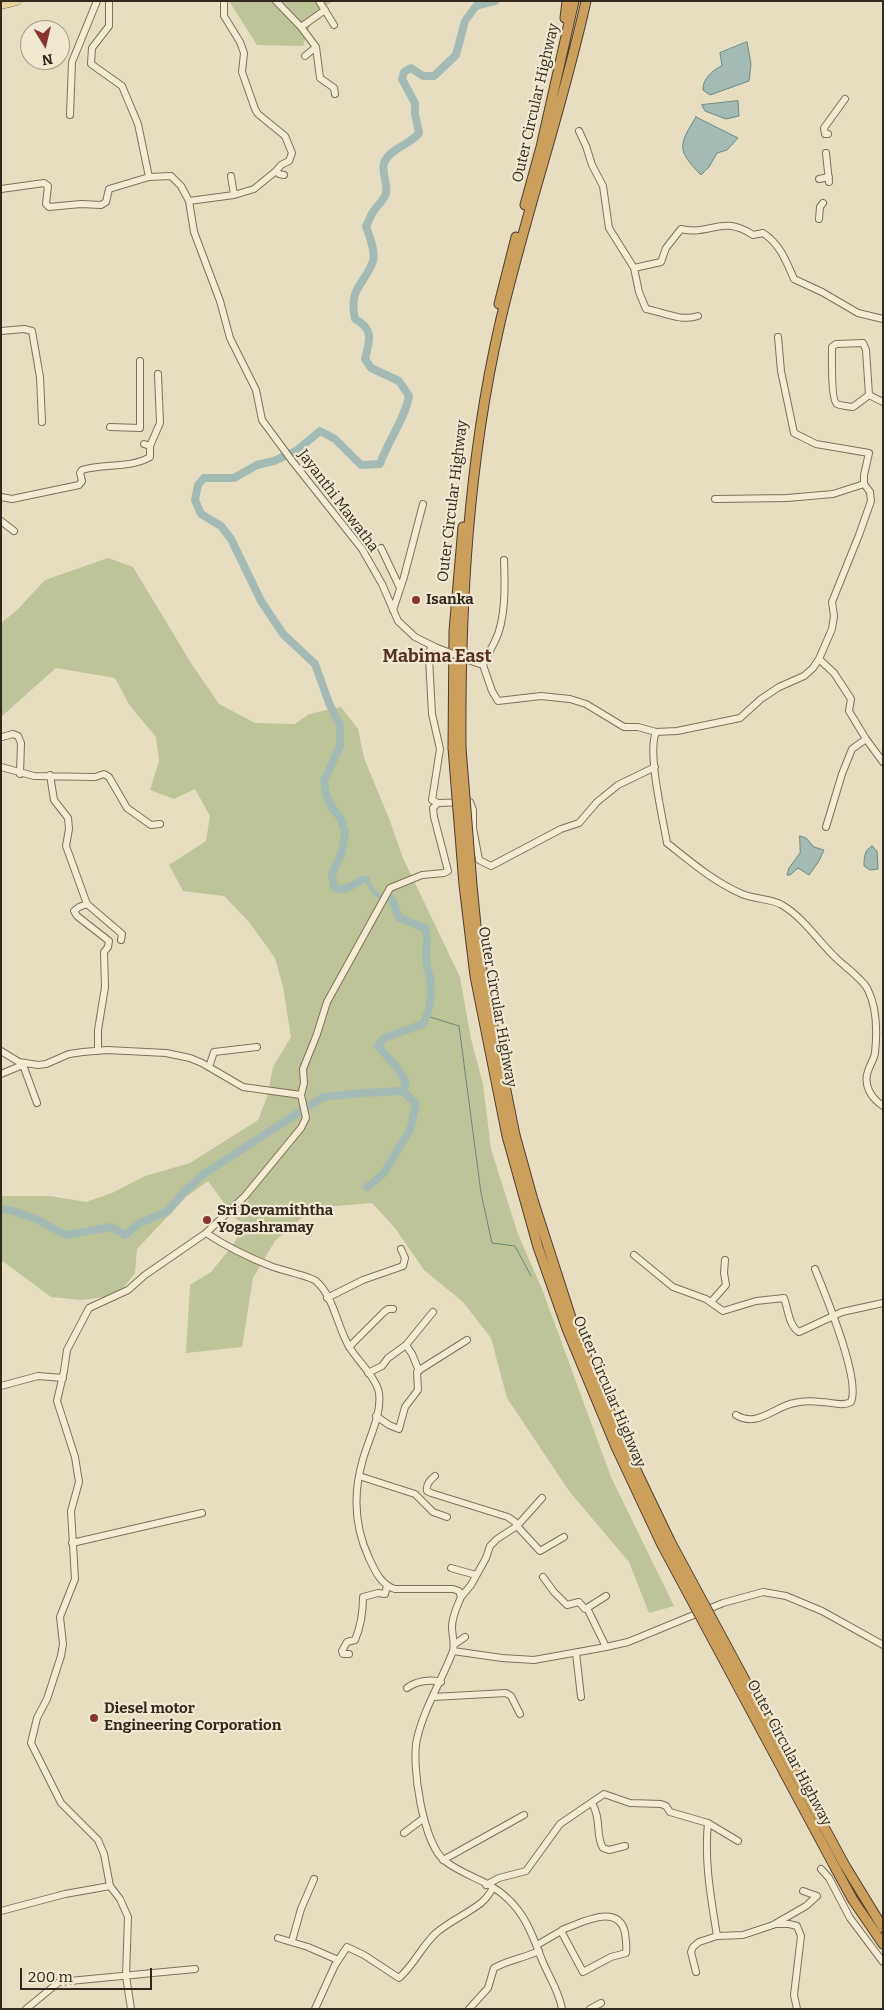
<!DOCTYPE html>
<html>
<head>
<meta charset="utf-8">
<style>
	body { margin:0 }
	#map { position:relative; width:884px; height:2010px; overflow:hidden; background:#e7dec2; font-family:Bitter,serif }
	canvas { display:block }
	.frame { position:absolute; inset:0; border:2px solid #31281e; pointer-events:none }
	.north { position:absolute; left:20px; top:20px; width:50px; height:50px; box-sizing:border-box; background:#f0e8d1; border:1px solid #a49b89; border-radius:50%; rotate:171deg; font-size:14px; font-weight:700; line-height:20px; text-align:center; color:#31281e }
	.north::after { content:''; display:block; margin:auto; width:18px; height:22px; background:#863533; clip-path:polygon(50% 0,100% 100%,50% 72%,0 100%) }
	.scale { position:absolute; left:20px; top:1968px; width:132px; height:22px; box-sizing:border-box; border:2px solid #31281e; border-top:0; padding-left:6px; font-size:15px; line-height:18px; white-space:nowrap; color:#31281e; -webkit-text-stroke:4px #f0e8d1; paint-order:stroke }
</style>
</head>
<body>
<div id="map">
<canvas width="884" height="2010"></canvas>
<div class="frame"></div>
<div class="north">N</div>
<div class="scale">200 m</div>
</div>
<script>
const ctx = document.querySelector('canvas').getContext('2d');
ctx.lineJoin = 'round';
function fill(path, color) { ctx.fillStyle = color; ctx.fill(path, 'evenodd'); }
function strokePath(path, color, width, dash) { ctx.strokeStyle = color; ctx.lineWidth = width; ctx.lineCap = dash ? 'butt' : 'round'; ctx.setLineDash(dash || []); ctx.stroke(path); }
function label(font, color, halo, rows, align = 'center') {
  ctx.font = font + ' Bitter,serif'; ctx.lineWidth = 4.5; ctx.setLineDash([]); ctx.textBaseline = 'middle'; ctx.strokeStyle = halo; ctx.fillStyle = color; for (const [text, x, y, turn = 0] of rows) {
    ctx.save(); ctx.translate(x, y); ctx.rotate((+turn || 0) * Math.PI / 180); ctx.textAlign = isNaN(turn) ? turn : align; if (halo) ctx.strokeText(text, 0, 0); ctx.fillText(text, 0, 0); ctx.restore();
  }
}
fill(new Path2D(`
	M229,1h104l-19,14 -11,31 -46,-1z
	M108,558l25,9 58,96 28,41 36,19 40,1 14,-10 32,-7 17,22 6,29 26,63 13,37 57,119 11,62 12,45 8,65 27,85 24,55 69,188 63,129 -25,7 -20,-51 -60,-71 -62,-93 -16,-60 -28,-36 -39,-32 -29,-42 -23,-25 -59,5 -38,33 -22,37 -11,69 -56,6 4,-68 21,-13 21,-26 13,-21 -13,-9 17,-16 -8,-6 -14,13 -19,-26 -22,16 -49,52 -2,24 -12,15 -18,9 -24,3 -30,-3 -50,-37v-64h49l36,6 26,-9 33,-17 45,-13 68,-43 9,-23 6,-30 18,-30 -8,-50 -8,-29 -26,-36 -25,-26 -41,-5 -14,-26 37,-24 4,-25 -15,-27 -21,10 -24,-9 9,-29 -3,-24 -26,-31 -15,-28 -59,-10 -55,49v-94l16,-13 28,-30z`), '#bdc498');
const water = new Path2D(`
	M747,42l4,22 -2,17 -39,14 -7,-5c-1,-10 10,-21 19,-24l-2,-13z
	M738,101l1,15 -13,3 -21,-8 -3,-6z
	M696,117l42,21 -11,12 -10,3 -8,14 -8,8c-24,-25 -23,-29 -5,-58z
	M800,836l6,2 8,9 10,3 -5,11 -10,14 -11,-7 -8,7h-3l2,-7 11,-15z
	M872,846l5,5 1,18 -8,1 -6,-4c0,-7 0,-16 8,-20z`);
fill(water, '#a4bbb5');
strokePath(water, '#6c8781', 1);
strokePath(new Path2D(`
	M427,1016l32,10 22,167 11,50 23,3 16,30`), '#6c8781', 1);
strokePath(new Path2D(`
	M366,880l9,13 5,4`), '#a4bbb5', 4.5);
strokePath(new Path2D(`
	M366,880l-3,-1c-9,5 -19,14 -29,8l-2,-12 10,-23 3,-19 -4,-14 -10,-13 -5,-12 -2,-13 16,-35v-21l-11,-22 -14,-39 -32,-30 -22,-33 -30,-62 -10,-13 -20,-12 -6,-14 3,-15 6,-7h30l23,-13 17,-4 22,-10 24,-20 15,8 26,26 19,-1c8,-23 25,-45 29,-68l-10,-15 -28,-13 -6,-9c5,-19 9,-30 -10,-40 -7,-32 10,-34 18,-58 3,-10 -4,-25 -7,-35 3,-4 4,-10 7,-14 4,-7 11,-11 13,-19 2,-10 -5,-21 -2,-30 6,-15 26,-18 35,-30l-4,-19v-11l-13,-24 2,-7 7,-4 12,8h11l22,-21 9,-34 11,-15 19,-5
	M367,1187l16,-13 27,-44 6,-26 -13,-13
	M1,1209l12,2 23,8 30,16 45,-8 14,8 15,-12 28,-12 16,-19 21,-19 118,-76 40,-4 40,-2 3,-9 -8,-13 -20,-23 6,-8 39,-14c7,-14 10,-30 7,-46 -1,-7 -5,-16 -4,-23 0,-12 3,-15 -1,-27l-26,-10 -7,-19 -7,-1`), '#a4bbb5', 8);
const minor = new Path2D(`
	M109,1v25l-17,22 -1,16 31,22 16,38 11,53 22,-1 10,10 8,15 5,31 26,69 10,37 26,52 6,30 31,42 69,87 20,35 16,37 17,16 20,10
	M224,1v15l16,26 4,11 -2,19 13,37 3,5 27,22 7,17 -3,8 -8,4 -5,6
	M276,1l25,26
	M319,1l15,24
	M325,10l-24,17 15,20 4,31 14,10 1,6
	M305,56l11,-9
	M70,115l2,-53 25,-61
	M579,131l7,15 6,19 11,21 6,42 25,40 27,-6 5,-14 15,-19c31,7 40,-15 72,6l10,-2c17,11 23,28 31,46l28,13 36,21 25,6
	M828,134h-3l-1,-6 21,-29
	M826,153l3,29
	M819,179l10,-2
	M1,189l43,-6 4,3 -2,18 3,3 32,-3 20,1 5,-3 3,-13 40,-12
	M234,195l20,-6 22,-18 3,3 5,1
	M189,201l45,-6 -3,-19
	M819,219l1,-12 3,-4
	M634,268l5,24 7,17c17,3 35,13 52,7
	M1,331l23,-2 8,2 8,46 2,45
	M778,337l3,34 13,62 22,11 53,9 -5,22v9
	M863,343l3,7 3,45 -16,12c-4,-1 -13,-1 -16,-3 -6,-3 -5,-48 -5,-57l4,-3z
	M869,395l14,7
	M110,427l30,1v-67
	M150,446l10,-23 -2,-49
	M1,497l11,2 67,-14 3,-4 -2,-8 2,-3c22,-7 47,-1 68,-13v-11l-6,-2
	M1,521l13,10
	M381,548l19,40
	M393,610l11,-33 19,-73
	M431,646l-2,12 3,56 8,35 -8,51 6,3 32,-1 3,8v18l6,32 12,6 70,-37 18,-6 18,-21 21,-17 37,-18
	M819,659l15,14 17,26 -2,12 17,28 17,23
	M471,661l12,4 9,26 6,10 43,-5 29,3 16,5 38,23h14l18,5 21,-1 63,-13 21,-19 18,-12 25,-11 9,-8 6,-9 13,-30 2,-13 -2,-14 27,-67 12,-34 -1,-9 -6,-8 -31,10 -46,4 -72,1
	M483,665c3,-9 8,-15 12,-24 11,-21 10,-57 9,-81
	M656,732c-9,21 7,87 11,111 24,19 47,39 75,51 12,5 31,5 40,11 22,13 36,36 54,53 8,8 28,22 32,32 9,18 9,44 7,63 -1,6 -5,12 -7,18 -5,14 3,27 15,35
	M2,737l11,-3 5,2 3,7 -1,31
	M1,767l33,9 61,1 9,-3 5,3 18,31 24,17 9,-1
	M50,775l4,25 14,18 1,11 -3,17 21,58 35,30 -1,6
	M826,827l16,-53 10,-25 14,-10
	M87,904l-8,3 -5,4 3,5 32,25 -1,6 -4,5 1,35 -7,43v21
	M1,1051l18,11 19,3 8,-1 23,-10 14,-2 24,-2 59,3 24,5 12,5 41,24 58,8
	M23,1065l14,38
	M209,1067l5,-15 43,-5
	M1,1074l24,-10
	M206,1233c21,14 44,25 67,34 9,3 39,10 43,14 19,17 21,47 34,67 8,13 27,31 29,45 3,21 -10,45 -16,66 -10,34 -9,67 6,99 6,13 12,27 26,31h58l6,2 2,6c-4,10 -9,19 -9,30 0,9 3,16 1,24 -11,29 -29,57 -36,88 -6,26 6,105 28,122 19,15 45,20 62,37 19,17 26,39 35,62 7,17 17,31 20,49
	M634,1255l39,32 33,12 17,12 33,-10 28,-3c4,11 5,28 15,34l43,-20 41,-9
	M327,1298l36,-18 40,-14 2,-8 -4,-9
	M711,1302l15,-17 -2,-12 1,-13
	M406,1345l6,9 7,17
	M349,1347l35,-35 4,-3h5
	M368,1373l14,-7 6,-8 18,-13 27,-33
	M1,1386l37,-10 25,2
	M736,1415c21,13 38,-8 58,-12 8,-2 19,-2 27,-1 11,0 20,5 30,0 10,-23 -26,-108 -36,-133
	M376,1416l13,9 10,4 6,-22 13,-17 -1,-18 4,-3 46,-29
	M359,1476l56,18 18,18 14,5
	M435,1476c-5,4 -9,8 -8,15l4,2 77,24 7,5 2,4 -20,13 -7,7 -4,12 -15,27 -10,12
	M542,1498l-25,28 23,25 24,-14
	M72,1543l130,-30
	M451,1568l25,7
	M543,1577l11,15 13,13 12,-3 6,7 2,-1 19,39
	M587,1608l19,-12
	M455,1644l10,-7
	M453,1651l49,7 32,2 72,-13 22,-5 95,-39 40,-11 23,4 36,15 61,34
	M576,1653l5,44
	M349,1654h-6l-1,-3 5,-9 8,-2c6,-14 8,-28 8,-43l15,-4 7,1 2,-8
	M407,1688c9,-7 23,-9 34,-6
	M433,1697l73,-4 5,3 9,18
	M592,1803c10,17 3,32 11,45l6,2 16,-4
	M708,1823l30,18
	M404,1833l20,-15
	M443,1860l81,-45
	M821,1869l8,9 21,40 33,44
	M486,1885l13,-7 27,-7 34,-47 44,-30 26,9 31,1 5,2 4,6 38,11c-4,38 3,75 9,113
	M1,1911l64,-17 45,-8
	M776,1924h13l8,2 4,10 -7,59 3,14
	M278,1938l30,9 30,13
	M292,1941l9,-32 13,-30
	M537,1945l24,-14 1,-1c18,-7 57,-28 63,3 1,7 2,13 1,20l-15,4 -28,15 -22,-41
	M696,1972l-5,-20 2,-5 6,-5 18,-6 26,-1 30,-10 33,-19 11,-10 -14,-5
	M26,2009l33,-27 136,-13
	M131,2009l-5,-33 2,-59 -8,-18 -10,-13 -6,-32 -6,-14 -37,-37 -30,-60 6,-25 10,-19 14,-43 2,-12 -3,-27 15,-38 -4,-68 8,-29 -4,-25 -18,-56 7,-30 3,-21 22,-42 39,-18 17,-15 61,-42 39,-37 56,-68 5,-10 -5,-23 3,-12 -1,-14 14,-35 10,-32 63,-114 32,-13 22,-2 4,-2 -14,-54 -1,-9 5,-5
	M315,2009l20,-44 12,-18 17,8 35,23c15,-13 22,-31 37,-45 14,-12 31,-19 45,-30 5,-4 9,-10 12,-15
	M469,2009l19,-21 6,-20c14,-8 30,-10 45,-17
	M590,2009l11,-6`);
const major = new Path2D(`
	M1,5l16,-4`);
const highway = new Path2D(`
	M565,18l2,-17
	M525,205l16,-58 33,-146
	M499,304l17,-67
	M453,748l1,-117 9,-104
	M461,748c-1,-142 7,-286 39,-425 25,-108 62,-213 86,-322
	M844,1864l39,64
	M836,1869l17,31 30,44`);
strokePath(minor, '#7f705c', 8);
strokePath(major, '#4d3e2f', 9);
strokePath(highway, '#4d3e2f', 11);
strokePath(minor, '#f4ebd4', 6);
strokePath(major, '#e7d29e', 8);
strokePath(highway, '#cd9f5c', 9);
const minorBridge = new Path2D(`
	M435,647l36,14`);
const highwayBridge = new Path2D(`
	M453,748l11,137 11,91 32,160 31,111 29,82 49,118 46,98 174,324
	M461,748l11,137 6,61 6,36 31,153 18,65 41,127 50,118 46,96 174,323`);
strokePath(minorBridge, '#7f705c', 8, []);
strokePath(highwayBridge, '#4d3e2f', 11, []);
strokePath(minorBridge, '#f4ebd4', 6);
strokePath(highwayBridge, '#cd9f5c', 9);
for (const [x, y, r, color] of [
	[416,600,5,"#863533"],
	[207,1220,5,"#863533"],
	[94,1718,5,"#863533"]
]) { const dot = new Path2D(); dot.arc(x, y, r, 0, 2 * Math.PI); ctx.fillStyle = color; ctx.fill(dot); strokePath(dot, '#f0e8d1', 2); }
label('15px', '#31281e', '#f0e8d1', [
	["Outer Circular Highway",536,103,-77],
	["Jayanthi Mawatha",338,501,53],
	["Outer Circular Highway",453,501,-83],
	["Outer Circular Highway",497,1007,80],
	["Outer Circular Highway",609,1392,67],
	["Outer Circular Highway",789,1753,62]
]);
label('bold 15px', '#31281e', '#f0e8d1', [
	["Isanka",426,600],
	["Sri Devamiththa",217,1211],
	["Yogashramay",217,1228],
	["Diesel motor",104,1709],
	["Engineering Corporation",104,1726]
], 'left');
label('bold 18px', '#583023', '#f0e8d1', [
	["Mabima East",437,657]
]);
</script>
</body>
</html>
